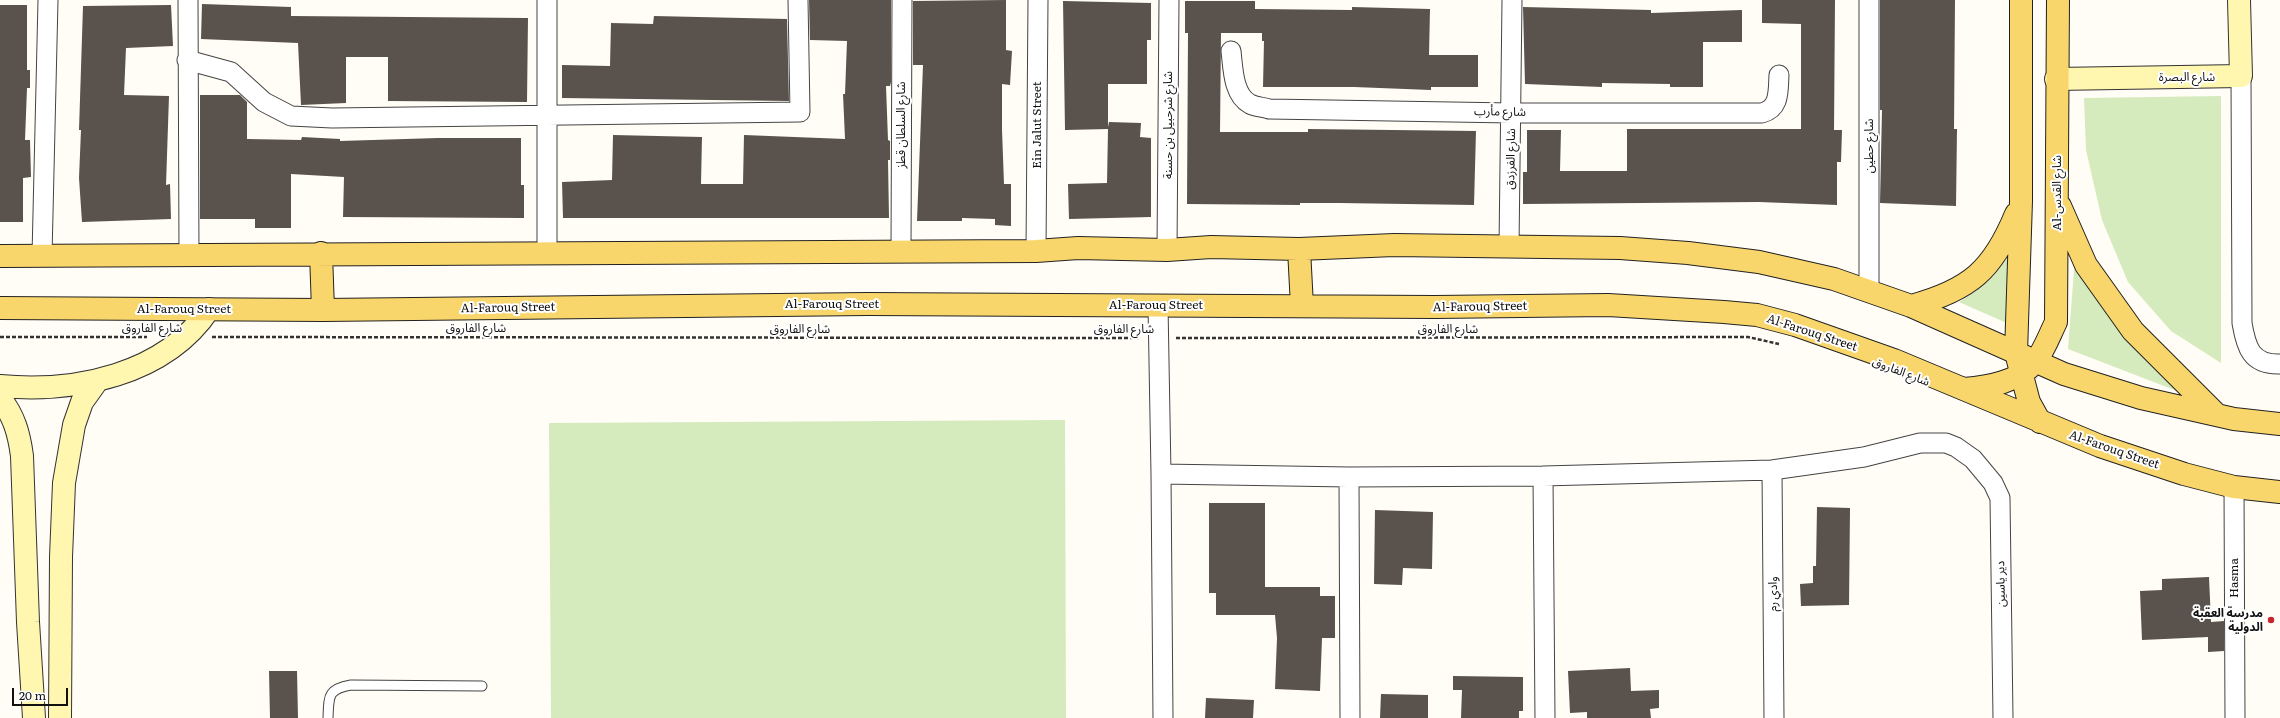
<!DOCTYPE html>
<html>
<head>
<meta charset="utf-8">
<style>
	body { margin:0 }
	#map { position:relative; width:2280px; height:718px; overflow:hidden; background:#fffdf5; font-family:Literata,serif }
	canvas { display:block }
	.scale { position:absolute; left:12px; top:688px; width:56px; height:18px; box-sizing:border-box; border:2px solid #111; border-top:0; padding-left:5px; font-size:12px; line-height:14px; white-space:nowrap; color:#111; -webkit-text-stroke:3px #fff; paint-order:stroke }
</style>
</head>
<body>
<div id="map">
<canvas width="2280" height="718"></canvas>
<div class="scale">20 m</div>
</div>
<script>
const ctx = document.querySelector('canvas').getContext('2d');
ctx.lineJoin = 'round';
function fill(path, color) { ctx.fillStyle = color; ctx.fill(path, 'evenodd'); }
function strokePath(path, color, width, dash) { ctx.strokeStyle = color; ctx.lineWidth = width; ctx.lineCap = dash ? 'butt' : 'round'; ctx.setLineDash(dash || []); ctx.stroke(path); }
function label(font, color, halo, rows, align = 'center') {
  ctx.font = font + ' Literata,"Noto Sans Arabic",serif'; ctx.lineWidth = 4; ctx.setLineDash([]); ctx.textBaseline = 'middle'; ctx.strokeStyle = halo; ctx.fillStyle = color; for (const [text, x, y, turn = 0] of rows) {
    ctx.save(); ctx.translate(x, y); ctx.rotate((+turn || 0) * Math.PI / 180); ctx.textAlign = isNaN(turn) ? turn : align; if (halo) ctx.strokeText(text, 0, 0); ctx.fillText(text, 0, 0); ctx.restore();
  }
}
fill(new Path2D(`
	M2221,96v267l-50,-32 -43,-49 -26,-62 -16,-70 -2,-52z
	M2009,256v68l-50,-22 17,-11z
	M2075,257l90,118 12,16 -109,-42z
	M1065,420l1,298h-515l-2,-295z`), '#d5ebbd');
fill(new Path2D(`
	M809,0h82v82l-1,4h-4l2,54 2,1v19h-2l1,58h-326l-1,-36 50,-2 1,-45 89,2 -1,47h42l1,-49 101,4 -2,-45h2l2,-53 -37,-1z
	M1006,0v50l6,1 -2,34 -8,-1v46l2,54h7v42l-16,-1v-6l-33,-1v3h-45l6,-156h-10v-64z
	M1762,0h73l-1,130h8l-1,32h-4v43l-78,-3 -236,2v-32h4v-42h34l-1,41h67v-42h174v-105l-39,-1z
	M1880,0h75l-1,129h3l-1,77 -76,-3 2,-93h-2z
	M1063,1l88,2v37h-4v44h-39v43l1,-5 32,1 -1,14 11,1v79l-82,2 -1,-35 39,-1 1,-54 -43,1z
	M1185,1h70v8l97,1v-3l78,2 -1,46h49v32h-47v3l-77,-3h-91l1,-46h-2v-8h-41l-1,99h88v-3l168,2 -2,74 -135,-2h-39v2l-113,-1 1,-171h-3z
	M202,4l89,3v9l237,2 -1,84 -139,-1v-44h-42v46l-45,2 -3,-62 -97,-4z
	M0,5h27v65h3v18h-3l-2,52h5l1,37 -8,1v44h-23z
	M171,5l2,41 -47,2 -2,47 45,1 -3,89 4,-1 1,35 -89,3 -3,-44 2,-48h-2l4,-124z
	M1523,7l128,3v3l91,-3v32h-39v45h-33v-3l-68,-1v4l-77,-3z
	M654,16l133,3 2,82 -227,-3v-33l48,1 1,-43 42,1z
	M200,95h40l7,7v37l54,1 1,-3 38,2v2l98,-3h83v47h3v33l-181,-1 1,-40 -53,-3v54h-36v-9h-55z
	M1209,503h56v84h55v9h15v42h-13l-2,53 -45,-2 2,-51 -2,-23h-59v-22h-7z
	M1817,507l33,1 -1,97 -48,1 -1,-22 13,-1v-17h3z
	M1375,510l58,2 -1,57 -29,-1 -1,17 -28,-1z
	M2209,577l2,45 13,-1v30l-16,1v-15l-66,3 -2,-49 22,-1v-11z
	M1630,668l1,23 28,-1v18l-9,1 1,9h-64v-6l-17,1 -2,-42z
	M269,671h28l1,47h-28z
	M1453,676l70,1v34h-4v7h-58l1,-28h-9z
	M1381,694l47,1v23h-48z
	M1206,698l48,2 -1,18h-48z`), '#5a524d');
const lane = new Path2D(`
	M328,718c1,-21 -1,-29 23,-33l131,1`);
const street = new Path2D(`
	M188,0l1,255
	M1869,0v291
	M1231,51c2,17 2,44 19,53 6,3 13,3 19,5l243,4h250c18,-5 16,-21 17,-38
	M187,60l44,12 33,30 27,14 41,2 468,-6 -2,-112
	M2241,76l1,247c4,24 9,42 38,41
	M1509,247l3,-247
	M901,250l1,-250
	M1167,250l2,-250
	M1036,251l2,-251
	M547,254v-254
	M42,256l6,-256
	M1158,305l3,169 2,244
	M1772,470l2,248
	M1161,474l188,3 194,-1 229,-6 92,-13 56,-14h26l10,4 17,12 20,24 7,15 3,220
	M1543,476l2,242
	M1349,477l1,241
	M2234,487l1,231`);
const secondary = new Path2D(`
	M2056,79l185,-3 -2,-76
	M0,386c75,7 165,-11 209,-77
	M0,398c14,18 19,35 22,58l6,166 6,96
	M60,718l1,-161 3,-74 10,-58 8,-23 15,-21`);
const primary = new Path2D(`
	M2021,0v201l-5,152 13,49 11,20
	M2060,206l26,59 47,66 84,84
	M1299,249l3,57
	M321,253l2,57
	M0,256l1036,-5 42,-3 89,2 44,-3 88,2 95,-4 226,3 68,5 71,9 75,17 77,27 153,68 77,24 93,21 46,5
	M1911,306c59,-16 82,-36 105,-92
	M0,308l323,2 545,-6 567,3 173,-2 116,7 33,3 38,10 99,35 206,86 84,28 50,13 46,5
	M1964,389c25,-2 54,-7 71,-27 9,-11 15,-28 21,-40l2,-322`);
strokePath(lane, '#444', 11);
strokePath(street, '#444', 21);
strokePath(secondary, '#333', 24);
strokePath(primary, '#222', 24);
strokePath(new Path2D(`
	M0,337h147
	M212,337l927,1
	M1176,338l572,-1 31,7`), '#333', 2.5, [4, 2]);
strokePath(lane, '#fff', 9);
strokePath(street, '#fff', 19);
strokePath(secondary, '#fff6b0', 22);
strokePath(primary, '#f9d66b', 22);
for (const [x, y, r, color] of [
	[2271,620,4,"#c4262e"]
]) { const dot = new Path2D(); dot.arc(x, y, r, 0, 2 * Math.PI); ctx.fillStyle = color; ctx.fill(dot); strokePath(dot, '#fff', 1.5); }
label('12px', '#111', '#fff', [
	["شارع البصرة",2187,77],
	["شارع مأرب",1500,112,1],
	["شارع السلطان قطز",901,125,-90],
	["Ein Jalut Street",1037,125,-90],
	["شارع شرحبيل بن حسنة",1168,125,-90],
	["شارع حطين",1869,146,-90],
	["شارع الفرزدق",1511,159,-89],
	["Al-شارع القدس",2057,193,-90],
	["Al-Farouq Street",832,304],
	["Al-Farouq Street",1156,305],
	["Al-Farouq Street",1480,307,-1],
	["Al-Farouq Street",508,308,-1],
	["Al-Farouq Street",184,309],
	["شارع الفاروق",152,328],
	["شارع الفاروق",476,328],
	["شارع الفاروق",800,329],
	["شارع الفاروق",1124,329],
	["شارع الفاروق",1448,329],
	["Al-Farouq Street",1812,333,18],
	["شارع الفاروق",1901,372,21],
	["Al-Farouq Street",2114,450,19],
	["Hasma",2234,578,-90],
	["دير ياسين",2001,584,-91],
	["وادي رم",1773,594,-90]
]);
label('bold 12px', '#111', '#fff', [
	["مدرسة العقبة",2263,613],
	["الدولية",2263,627]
], 'right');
</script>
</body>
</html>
